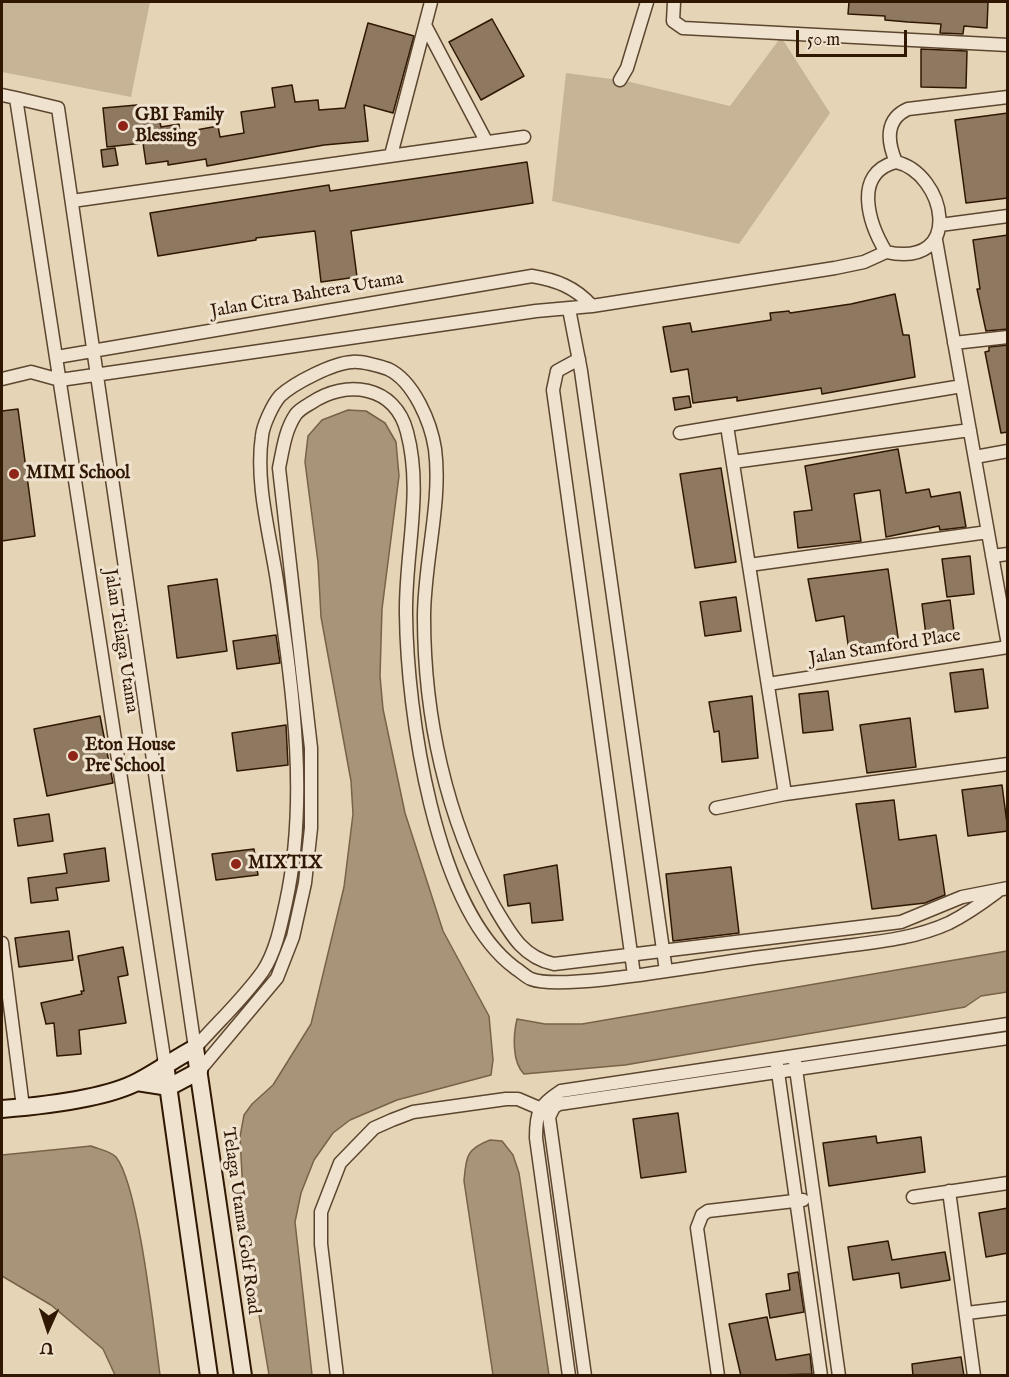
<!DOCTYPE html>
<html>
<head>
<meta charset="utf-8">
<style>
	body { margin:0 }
	#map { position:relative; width:1009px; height:1377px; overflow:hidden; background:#e6d4b6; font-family:"IM FELL English",serif }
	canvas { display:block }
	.frame { position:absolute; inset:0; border:3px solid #2f1702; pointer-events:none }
	.north { position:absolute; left:18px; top:1299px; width:60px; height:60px; -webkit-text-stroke:4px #efe3d0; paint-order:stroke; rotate:183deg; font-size:16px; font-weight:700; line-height:24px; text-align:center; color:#2f1702 }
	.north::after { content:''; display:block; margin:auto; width:21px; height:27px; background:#2f1702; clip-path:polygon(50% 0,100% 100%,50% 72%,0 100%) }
	.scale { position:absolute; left:796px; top:30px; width:111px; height:27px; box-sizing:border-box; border:3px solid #2f1702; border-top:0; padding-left:8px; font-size:18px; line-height:21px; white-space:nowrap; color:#2f1702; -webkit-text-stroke:4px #efe3d0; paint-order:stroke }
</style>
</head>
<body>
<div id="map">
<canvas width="1009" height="1377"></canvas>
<div class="frame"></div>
<div class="north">U</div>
<div class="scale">50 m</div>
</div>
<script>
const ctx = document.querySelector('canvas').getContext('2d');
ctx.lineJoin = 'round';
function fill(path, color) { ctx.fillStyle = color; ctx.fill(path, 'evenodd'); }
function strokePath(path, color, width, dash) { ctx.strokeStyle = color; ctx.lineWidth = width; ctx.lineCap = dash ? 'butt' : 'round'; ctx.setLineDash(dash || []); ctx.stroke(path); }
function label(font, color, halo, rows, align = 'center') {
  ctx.font = font + ' "IM FELL English",serif'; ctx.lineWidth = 6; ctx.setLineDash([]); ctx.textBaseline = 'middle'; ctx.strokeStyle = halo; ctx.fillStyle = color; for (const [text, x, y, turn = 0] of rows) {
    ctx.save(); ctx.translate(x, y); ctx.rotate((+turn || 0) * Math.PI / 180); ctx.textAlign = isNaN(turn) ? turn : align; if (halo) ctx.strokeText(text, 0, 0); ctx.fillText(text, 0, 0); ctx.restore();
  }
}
fill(new Path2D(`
	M2,2h148l-19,95 -129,-25z
	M781,37l49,76 -91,131 -187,-43 14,-128 60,8 104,25z`), '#c7b497');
const water = new Path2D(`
	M348,410l18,1 19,12 11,19 3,34 -17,133 -2,67 3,33 22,104 38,118 46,85 4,44 -2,15 -94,25 -47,20 -17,13 -19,27 -13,33 -6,29 17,153h-43l-24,-144 -5,-94 4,-22 8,-11 21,-19 38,-61 33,-137 9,-73 -2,-33 -30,-164 -3,-55 -13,-100 3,-26 14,-16z
	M1007,951v41l-26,4 -16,11 -340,58 -101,9c-12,-12 -11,-38 -7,-55l28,5h37z
	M490,1140l12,1 11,14 6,18 30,202h-56l-29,-194c2,-24 2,-32 26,-41z
	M91,1146c7,3 20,5 25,11 23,29 38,175 44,218h-45l-12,-26 -52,-44 -49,-29v-121z`);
fill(water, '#a89479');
strokePath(water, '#786249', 1.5);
const building = new Path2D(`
	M849,2h139l-1,26 -23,-2 -1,8 -23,-1 1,-9 -33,-2 -23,-2v-4l-37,-2z
	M492,19l32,57 -43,24 -32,-58z
	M368,23l46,13 -21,77 -29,-8 4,36 -44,4 -117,21 -1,-7 -38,6v-4l-22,3 -3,-21 -36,4 -4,-39 34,-3 2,14 20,-2 2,10 18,-3 1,9 38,-7 2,11 24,-4 -3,-21 34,-5 -3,-19 20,-3 3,17 23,-2 1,10 26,-2z
	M921,49l46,2 -1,37 -45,-1z
	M1008,113v85l-42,5 -11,-83z
	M115,148l3,17 -15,2 -2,-17z
	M527,162l6,41 -182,28 6,46 -36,5 -6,-51 -59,7v2l-98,16 -8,-43 179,-28 1,6z
	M1008,235v94l-22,2 -9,-42h3l-7,-49z
	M895,294l8,41h6l6,42 -93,17 -1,-6 -84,13v-4l-44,6 -5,-34 -17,3 -8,-45 27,-4 2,9 79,-12 -1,-7 19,-2 1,2 61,-9z
	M1008,345v87l-7,1 -16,-81 4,-1v-4z
	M689,396l2,11 -16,3 -2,-12z
	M18,409l17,127 -33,5v-130z
	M898,449l8,44 23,-4 2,8 29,-5 6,35 -26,3 -1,-4 -53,11 -6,-47 -26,4 7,47 -63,7 -4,-36 18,-2 -7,-44z
	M721,468l15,94 -41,6 -15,-94z
	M970,556l4,38 -27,3 -5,-38z
	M888,569l11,75 -50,7 -5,-35 -28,5 -8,-42z
	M217,579l10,72 -50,7 -9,-72z
	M736,597l5,34 -36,5 -5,-34z
	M950,600l5,39 -28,4 -5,-39z
	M276,635l4,28 -43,6 -4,-28z
	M983,669l5,39 -33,4 -5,-39z
	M828,691l5,39 -30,3 -4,-39z
	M752,696l6,62 -36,4 -3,-31 -5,1 -5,-30z
	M100,716l13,67 -66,13 -13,-67z
	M910,718l6,49 -49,6 -7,-48z
	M286,725l2,40 -51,6 -5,-38z
	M1002,785l6,46 -40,5 -6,-46z
	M894,800l5,40 37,-5 9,60 -20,8 -53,6 -16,-105z
	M49,814l4,27 -35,5 -4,-27z
	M105,848l4,33 -53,7 2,12 -27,3 -3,-25 39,-5 -3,-19z
	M254,849l4,26 -42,5 -4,-26z
	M557,865l6,55 -31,3 -2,-20 -22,3 -4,-31z
	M731,867l8,66 -66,8 -7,-67z
	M69,931l4,29 -54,7 -4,-29z
	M123,947l5,28 -10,2 8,46 -47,7 2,24 -24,2 -3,-33 -8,1 -5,-21 41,-9 -1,-3h3l-6,-35z
	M678,1113l8,59 -45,6 -8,-59z
	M876,1136l1,7 44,-6 4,35 -96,14 -6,-43z
	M1008,1208v45l-22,4 -7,-44z
	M888,1241l4,19 53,-8 5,28 -49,8 -2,-15 -46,7 -5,-33z
	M798,1272l6,40 -34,6 -4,-24 24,-4 -2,-16z
	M767,1317l9,43 34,-6 2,20 -71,2 -12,-52z
	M961,1357l3,19h-51l-1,-12z`);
fill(building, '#8e7960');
strokePath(building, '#2f1702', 1.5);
const street = new Path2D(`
	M674,2l-1,19 10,7 325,17
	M425,25l61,116
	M620,80l7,-12 20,-66
	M2,95l14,3
	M391,155l40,-153
	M896,162c49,11 70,107 -10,90 -17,-28 -34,-79 10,-90z
	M896,162c-9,-21 -11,-43 12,-53l100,-12
	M72,201l452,-64
	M940,225l68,-9
	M936,240l72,405
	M592,306l243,-38 29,-6 22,-10
	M569,309l12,62 85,600
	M954,343l54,-6
	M579,359l-22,12 -4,19 81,585
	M2,379l29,-7 29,8 476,-69 56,-5c-17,-19 -36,-26 -60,-30l-475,81
	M727,426l58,368
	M680,433l282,-47
	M975,457l33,-6
	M733,462l237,-32
	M992,556l16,-2
	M749,565l239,-33
	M768,684l240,-37
	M716,808l69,-14 223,-30
	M2,943l21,164
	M195,1048c22,-25 49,-50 68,-77 13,-20 18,-46 23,-69 23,-106 6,-215 -9,-321 -7,-46 -22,-98 -15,-145 1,-11 11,-32 18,-40 14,-13 53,-33 72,-34 9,-1 28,4 36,7 26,12 43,54 47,80 7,53 -11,113 -11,168 0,99 22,201 70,289 16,27 28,51 60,58l347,-42 61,-25 46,-9
	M795,1062l44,314
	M165,1064l-149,-966 42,10 137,940
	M777,1065l44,311
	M199,1071l78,-93 16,-41 12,-54 6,-55v-80l-32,-280c4,-19 6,-38 17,-54 4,-5 10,-8 15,-11 35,-24 84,-18 96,29 16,60 -2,121 -1,182 1,96 28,294 109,354 5,3 11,9 16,11 27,11 142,-9 176,-14 43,-7 87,-12 131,-18 38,-5 76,-8 111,-24 18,-9 32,-19 48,-31
	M949,1191l25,185
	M913,1197l95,-14
	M967,1313l41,-5
	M337,1376l-16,-132v-32l19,-49 34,-35 18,-8 21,-8 93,-13h12l28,12
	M569,1376l-33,-238c0,-26 2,-32 25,-47l447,-67
	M585,1376l-36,-259 5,-10 5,-3 449,-66
	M718,1376l-21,-148 5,-13 6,-4 95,-11`);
const secondary = new Path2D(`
	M165,1064l44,312
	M137,1082l32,5 30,-16
	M2,1109c37,-3 104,-10 137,-28 19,-10 37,-23 56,-33l48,328`);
strokePath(street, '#5d462f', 15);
strokePath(secondary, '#2f1702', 20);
strokePath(street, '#efe3d0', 12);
strokePath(secondary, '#efe3d0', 16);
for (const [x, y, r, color] of [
	[123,126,6,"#8f2418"],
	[14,474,6,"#8f2418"],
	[73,756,6,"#8f2418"],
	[236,864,6,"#8f2418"]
]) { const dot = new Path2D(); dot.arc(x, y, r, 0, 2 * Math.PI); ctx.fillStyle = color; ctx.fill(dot); strokePath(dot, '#efe3d0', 2); }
label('bold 18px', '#2f1702', '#efe3d0', [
	["GBI Family",135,116],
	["Blessing",135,137],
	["MIMI School",26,474],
	["Eton House",85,746],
	["Pre School",85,767],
	["MIXTIX",248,864]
], 'left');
label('18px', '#2f1702', '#efe3d0', [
	["Jalan Citra Bahtera Utama",307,296,-10],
	["Jalan Telaga Utama",120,641,81],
	["Jalan Stamford Place",885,648,-9],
	["Telaga Utama Golf Road",240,1221,82]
]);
</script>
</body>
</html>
